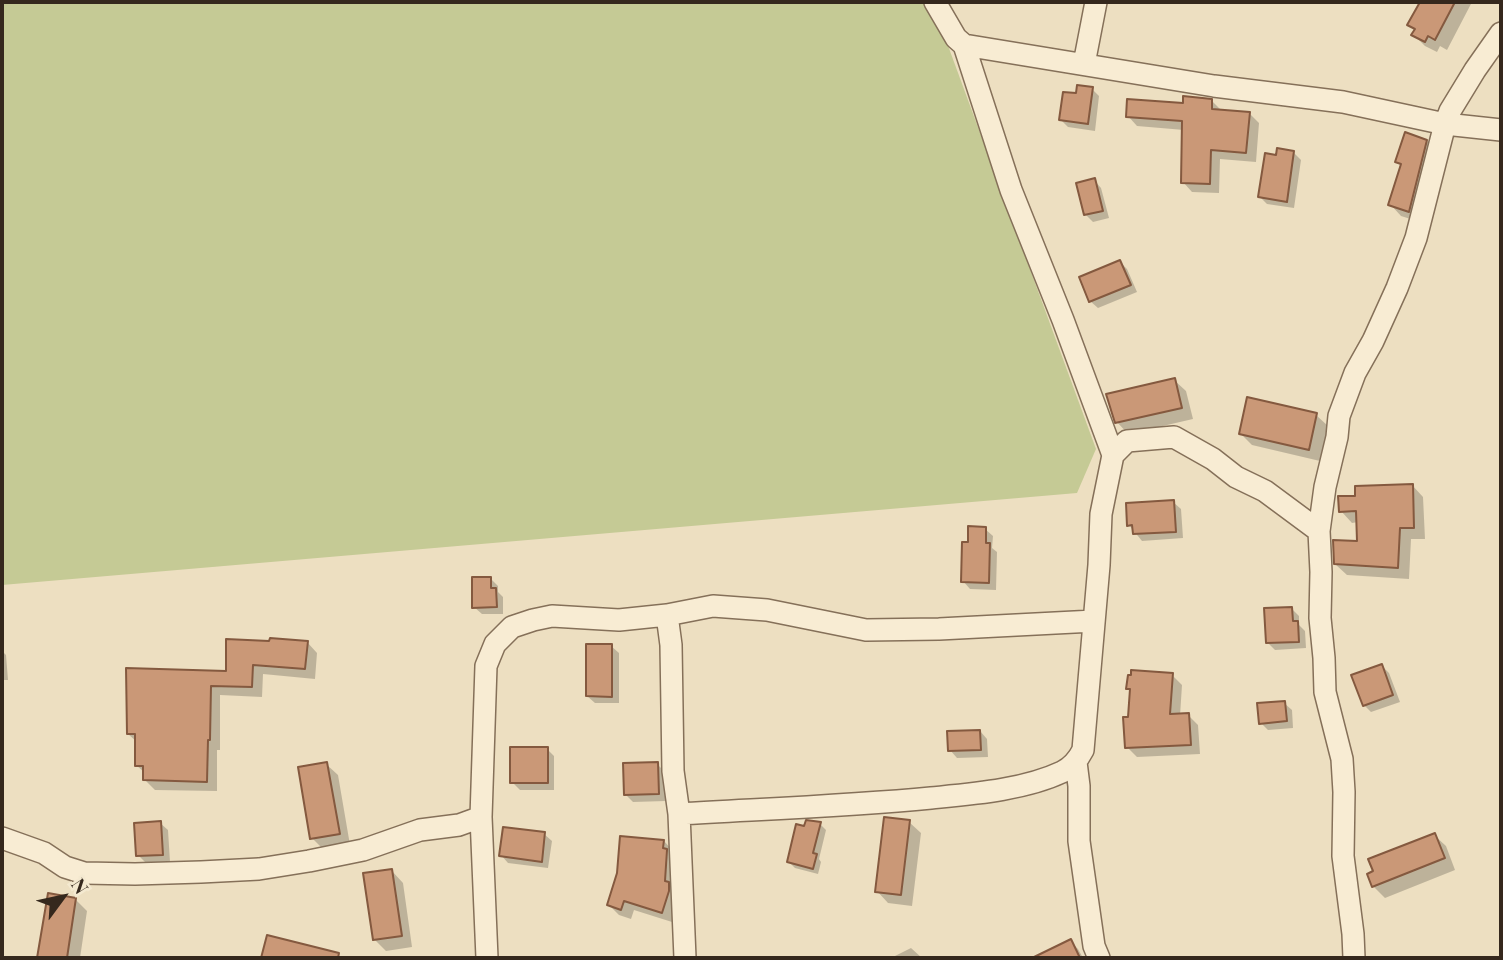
<!DOCTYPE html>
<html>
<head>
<meta charset="utf-8">
<style>
	body { margin:0 }
	#map { position:relative; width:1503px; height:960px; overflow:hidden; background:#eddfc1; font-family:"Playfair Display",serif }
	canvas { display:block }
	.frame { position:absolute; inset:0; border:4px solid #35281d; pointer-events:none }
	.north { position:absolute; left:28px; top:862px; width:70px; height:70px; -webkit-text-stroke:5px #f4e9d0; paint-order:stroke; rotate:57deg; font-size:19px; font-weight:700; line-height:28px; text-align:center; color:#35281d }
	.north::after { content:''; display:block; margin:auto; width:24px; height:32px; background:#35281d; clip-path:polygon(50% 0,100% 100%,50% 72%,0 100%) }
</style>
</head>
<body>
<div id="map">
<canvas width="1503" height="960"></canvas>
<div class="frame"></div>
<div class="north">N</div>
</div>
<script>
const ctx = document.querySelector('canvas').getContext('2d');
ctx.lineJoin = 'round';
function fill(path, color) { ctx.fillStyle = color; ctx.fill(path, 'evenodd'); }
function strokePath(path, color, width, dash) { ctx.strokeStyle = color; ctx.lineWidth = width; ctx.lineCap = dash ? 'butt' : 'round'; ctx.setLineDash(dash || []); ctx.stroke(path); }
fill(new Path2D(`
	M2,2h930l164,447 -19,44 -1075,92z`), '#c5ca95');
fill(new Path2D(`
	M1422,2h50l-25,48 -7,-4 -3,6 -12,-6 -11,-11 2,-4 -6,-6z
	M1092,89l7,7 -4,35 -27,-4 -7,-7 16,-25z
	M1212,101l10,10 27,2 10,10 -3,39 -36,-3 -1,34 -27,-1 -9,-10 1,-52 -47,-4 -9,-10z
	M1427,141l11,12 -18,69 -19,-6 -11,-12 12,-37 -5,-6z
	M1293,152l8,8 -7,48 -27,-4 -7,-7 18,-40z
	M1094,180l7,8 8,30 -16,4 -8,-8z
	M1120,262l7,7 10,23 -39,16 -8,-7z
	M1174,380l12,11 7,28 -65,15 -11,-12z
	M1316,415l12,11 -8,35 -68,-16 -11,-11z
	M1412,485l11,12 2,42h-14l-2,40 -62,-4 -12,-11 24,-21 -1,-21 -6,1 -11,-12 16,-14z
	M1173,502l8,7 2,29 -41,3 -13,-16z
	M985,529l8,7 -1,12 5,4 -1,38 -26,-1 -7,-8 7,-37z
	M491,579l7,7v6l5,5v17h-21l-8,-7z
	M1292,609l7,7v9l6,6 1,17 -31,2 -8,-8z
	M307,642l10,11 -2,26 -52,-5 -1,23 -42,-2v55h-3v41l-62,-1 -11,-11 1,-6 -9,-8 1,-23 -9,-8 99,-61z
	M611,646l8,7v50h-24l-8,-7z
	M2,651l4,4 2,25h-6z
	M1382,666l7,7 11,29 -29,10 -7,-7z
	M1172,675l10,10 -2,31 8,-1 10,10 2,29 -63,3 -10,-10 5,-55 -4,-4 5,-11z
	M1284,703l8,7 1,18 -25,2 -7,-7z
	M980,731l7,8 1,18 -31,1 -7,-8z
	M547,749l7,7v34h-34l-8,-8z
	M326,764l12,11 12,70 -27,4 -11,-11z
	M657,764l8,8 1,29 -33,1 -8,-8z
	M909,822l12,11 -9,73 -24,-3 -11,-12z
	M160,823l8,7 2,32 -24,1 -8,-8z
	M820,824l6,6 -7,29 2,3 -3,12 -23,-6 -6,-6 16,-34z
	M544,834l8,7 -4,27 -40,-5 -7,-8z
	M1434,835l12,11 9,24 -70,28 -12,-12z
	M664,841l9,10 5,51 -6,20 -38,-12 -3,9 -12,-4 -10,-10z
	M392,871l11,12 9,64 -26,4 -12,-12z
	M49,895l27,5 11,11 -7,47h-41z
	M1071,942l7,7 5,9h-46z
	M911,948l11,10h-31z`), '#0003');
const building = new Path2D(`
	M1420,2h35l-20,38 -7,-4 -3,6 -14,-7 4,-6 -8,-4z
	M1077,85l16,2 -5,37 -29,-4 4,-28 13,1z
	M1183,96l29,3v10l38,3 -4,41 -35,-3 -1,34 -29,-1 1,-62 -56,-4 1,-18 56,4z
	M1405,132l22,8 -18,72 -21,-7 13,-41 -6,-2z
	M1277,148l17,3 -7,51 -29,-5 7,-44 11,2z
	M1095,178l8,33 -19,4 -8,-32z
	M1120,260l11,25 -42,17 -10,-25z
	M1175,378l7,30 -67,15 -9,-29z
	M1247,397l70,16 -8,37 -70,-16z
	M1413,484l1,44h-14l-2,40 -64,-4 -1,-24 24,1 -1,-30 -17,1 -1,-16h17v-10z
	M1174,500l2,32 -43,2 -1,-9 -5,1 -1,-23z
	M968,526l18,1v16h4l-1,40 -28,-1 1,-40h6z
	M472,577h19v11h5l1,19 -25,1z
	M1292,607l1,14h5l1,21 -33,1 -2,-35z
	M270,638l38,3 -3,28 -52,-4 -1,22 -41,-1 -1,54h-2l-1,42 -64,-2v-14h-8v-32h-8l-1,-66 100,3v-32l43,2z
	M586,644h26v53l-26,-1z
	M1382,664l11,31 -30,11 -12,-31z
	M1131,670l42,3 -3,41 19,-1 2,32 -66,3 -2,-31h5l2,-28h-4l2,-14h3z
	M1285,701l2,20 -28,3 -2,-21z
	M980,730l1,20 -33,1 -1,-20z
	M510,747h38v36h-38z
	M327,762l13,72 -30,5 -12,-72z
	M658,762l1,32 -35,1 -1,-32z
	M884,817l26,3 -9,75 -26,-3z
	M806,820l15,2 -8,31 4,1 -4,15 -26,-7 9,-38 8,2z
	M161,821l2,34 -27,1 -2,-33z
	M503,827l42,5 -3,30 -43,-6z
	M1435,833l10,25 -73,29 -5,-13 6,-3 -5,-12z
	M620,836l44,4 -1,8 4,1v1l-2,31 4,1v9l-7,22 -38,-12 -3,9 -14,-5 10,-32z
	M392,869l10,67 -29,4 -10,-67z
	M48,893l28,5 -9,60h-30z
	M267,935l72,18 -1,5h-77z
	M1071,939l9,19h-48z`);
fill(building, '#ca9877');
strokePath(building, '#84593f', 2);
const street = new Path2D(`
	M935,2l21,36 8,7 250,41 129,16 102,22 56,6
	M964,45l47,145 52,130 50,135
	M1084,64l12,-62
	M667,615l46,-9 54,4 99,20 73,-1 155,-8
	M1076,762l3,24v55l15,105 5,12
	M679,814l6,144
	M481,817l6,141
	M2,838l42,15 21,14 19,6 51,1 66,-2 58,-3 50,-8 54,-11 57,-20 39,-5 22,-8 5,-151 9,-22 17,-17 21,-7 19,-4 67,4 48,-5 4,30 2,126 6,43c84,-5 168,-8 252,-16 40,-4 93,-8 131,-26 10,-5 16,-12 21,-22l16,-185 2,-51 12,-59 14,-14 47,-4 39,22 23,18 29,14 54,40
	M1354,958l-1,-24 -10,-78 1,-64 -2,-33 -17,-67 -1,-34 -4,-40 1,-46 -2,-41 6,-44 12,-50 2,-21 16,-43 18,-32 24,-53 19,-50 29,-114 5,-13 25,-41 26,-37`);
strokePath(street, '#857059', 24);
strokePath(street, '#f8ecd3', 21);
</script>
</body>
</html>
